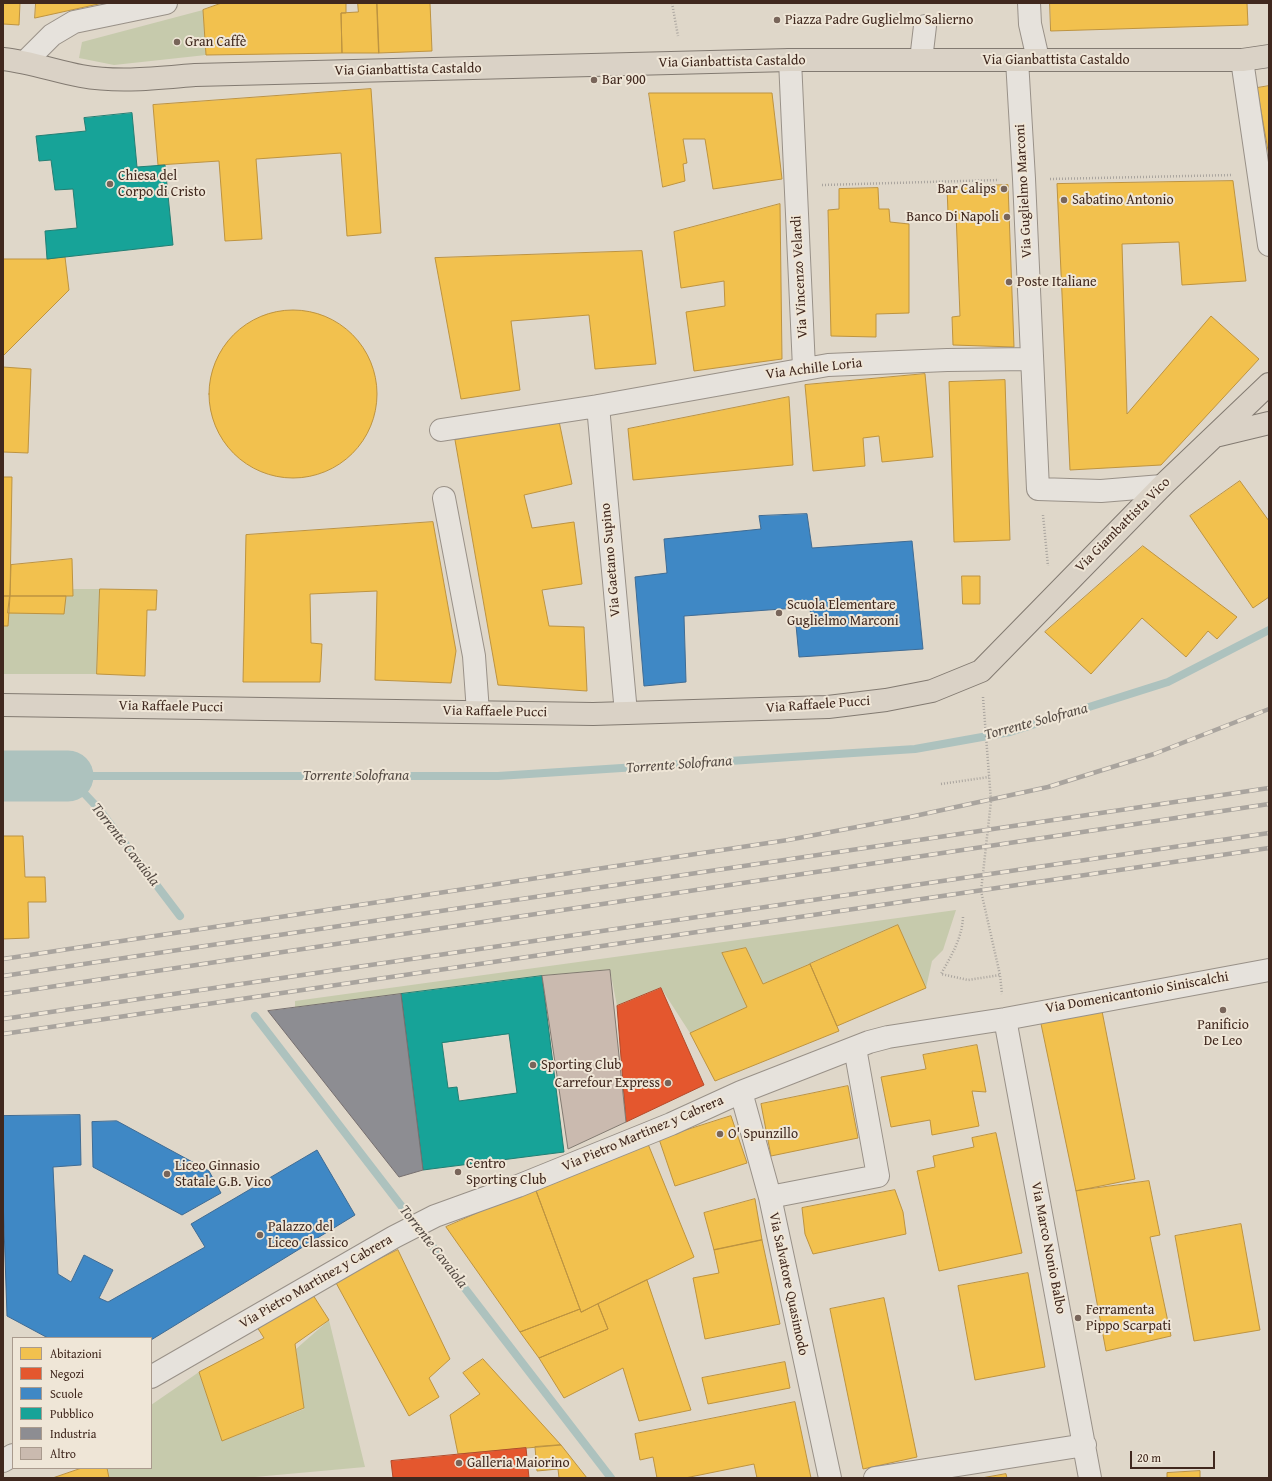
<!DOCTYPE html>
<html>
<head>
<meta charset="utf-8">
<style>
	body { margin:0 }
	#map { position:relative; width:1272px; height:1481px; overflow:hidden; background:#dfd7c9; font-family:"Gentium Book Plus",serif }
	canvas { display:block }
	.frame { position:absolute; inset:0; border:4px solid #40281e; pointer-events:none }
	.legend { position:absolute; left:12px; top:1337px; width:140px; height:132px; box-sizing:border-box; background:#efe6d7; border:1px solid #a99a8d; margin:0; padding:5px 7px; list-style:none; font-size:12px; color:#40281e }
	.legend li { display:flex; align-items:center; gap:8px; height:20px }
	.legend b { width:20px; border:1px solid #a99a8d }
	.scale { position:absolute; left:1130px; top:1451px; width:85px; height:18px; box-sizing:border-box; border:2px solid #40281e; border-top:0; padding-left:5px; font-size:12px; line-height:14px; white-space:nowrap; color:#40281e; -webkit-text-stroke:3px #efe6d7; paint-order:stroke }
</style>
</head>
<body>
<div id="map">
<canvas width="1272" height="1481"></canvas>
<div class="frame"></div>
<ul class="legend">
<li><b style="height:11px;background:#f2c14e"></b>Abitazioni</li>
<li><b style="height:11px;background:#e4572e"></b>Negozi</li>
<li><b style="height:11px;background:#3f88c5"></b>Scuole</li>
<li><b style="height:11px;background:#17a398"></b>Pubblico</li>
<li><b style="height:11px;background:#8d8d92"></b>Industria</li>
<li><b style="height:11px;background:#cabaaf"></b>Altro</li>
</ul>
<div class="scale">20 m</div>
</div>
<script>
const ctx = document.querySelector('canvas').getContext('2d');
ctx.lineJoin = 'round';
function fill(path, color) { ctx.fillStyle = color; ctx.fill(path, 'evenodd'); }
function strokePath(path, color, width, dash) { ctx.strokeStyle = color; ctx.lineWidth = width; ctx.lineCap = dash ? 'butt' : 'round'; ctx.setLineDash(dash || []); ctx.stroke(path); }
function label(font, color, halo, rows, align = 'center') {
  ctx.font = font + ' "Gentium Book Plus",serif'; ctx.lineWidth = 4; ctx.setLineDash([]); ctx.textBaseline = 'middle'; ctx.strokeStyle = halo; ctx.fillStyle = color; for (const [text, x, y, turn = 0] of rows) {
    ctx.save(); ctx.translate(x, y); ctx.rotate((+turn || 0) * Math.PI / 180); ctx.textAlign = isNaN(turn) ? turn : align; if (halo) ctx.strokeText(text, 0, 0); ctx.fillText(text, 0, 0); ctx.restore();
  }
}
fill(new Path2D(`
	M203,10l3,45 -92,10 -35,-7 3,-16z
	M73,589h27l-3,85h-94v-48h5v-13l58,-17h7z
	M956,910l-13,40 -11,11 -6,27 -28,-63 -135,59 -17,-36 -24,5 25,54 -57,26 -29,-45 -44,18 -7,-36 -68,6 -247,32v-7z
	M329,1320l36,147 -121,11h-135l-2,-10h44v-63l48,-33 23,69 82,-32 -8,-60z`), '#c6caac');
const homes = new Path2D(`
	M3,3h17l-1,22 -16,-1z
	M36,3h67l-68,15z
	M222,3h124v10h-5l1,40 -136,2 -3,-45z
	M358,3h19l2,50h-37l-1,-40 17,-1z
	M377,3h53l2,48 -53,2z
	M1050,3h197l1,22 -197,6z
	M1269,86v70l-12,-68z
	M371,89l10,144 -34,3 -6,-83 -85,6 6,80 -37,2 -6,-80 -61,4 -5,-60z
	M649,93h123l10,86 -69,10 -8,-50h-22l4,24 -4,1 2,17 -22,6z
	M1233,181l13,100 -64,4 -3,-43 -57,2 5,170 84,-98 48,43 -98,106 -91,5 -13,-286z
	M1008,185l6,162 -61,-2 -1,-28 8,-1 -4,-103h-8l-1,-26z
	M878,188l1,21h10l1,13 19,2v89l-33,1v23l-45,-1 -3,-126 11,-1v-20z
	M780,204l2,155 -88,12 -8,-59 39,-6 -1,-25 -43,7 -7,-56z
	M642,251l14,113 -61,5 -6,-54 -78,6 9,69 -59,9 -26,-141z
	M65,257l4,33 -66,66v-97h44z
	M209 394a84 84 0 1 1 168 0a84 84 0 1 1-168 0Z
	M3,367l28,2 -3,84 -25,-1z
	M925,374l8,83 -51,5 -3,-26 -16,2 2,28 -52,5 -8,-86z
	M1005,380l5,160 -56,2 -5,-160z
	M789,397l4,68 -160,15 -5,-51z
	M559,421l13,63 -48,11 8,33 42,-6 8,62 -40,6 7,36 35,1 3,64 -89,-6 -43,-245z
	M3,477h9l-2,119h-7z
	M1240,481l29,40v76l-16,11 -63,-92z
	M433,522l23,129 -5,32 -76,-3 2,-89 -67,3 1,49 11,1 -2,38h-77l3,-147z
	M1143,546l94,71 -20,22 -9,-8 -22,26 -44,-39 -51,56 -46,-42z
	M72,559l1,37h-63l1,-31z
	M962,576h18v28h-17z
	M100,589l57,1 -1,20h-9l-2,66 -48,-2z
	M3,596h7l-2,30h-5z
	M10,596h56l-2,18 -56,-1z
	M3,836h20l2,41h20l1,25h-18l1,36 -26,1z
	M898,925l28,63 -89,38 -27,-62z
	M746,948l17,36 47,-20 29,67 -124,50 -25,-48 57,-26 -25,-54z
	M1101,1006l34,173 -59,12 -36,-172z
	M977,1045l9,47 -14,-1 7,35 -47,9 -2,-15 -39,7 -10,-50 45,-8 -3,-14z
	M848,1086l10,52 -87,18 -10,-52z
	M731,1116l16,47 -72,23 -16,-47z
	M996,1133l26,120 -83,18 -22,-100 18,-4 -2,-11 41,-9 -2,-9z
	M648,1144l46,113 -113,55 -46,-124z
	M1149,1181l11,54 -10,2 21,99 -65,15 -30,-160z
	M535,1188l45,121 -60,23 -74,-105z
	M895,1190l8,22 3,22 -93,20 -8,-20 -3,-26z
	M755,1199l7,41 -48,10 -10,-37z
	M1241,1224l19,106 -66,11 -19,-105z
	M762,1240l18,84 -75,15 -12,-61 26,-5 -5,-23z
	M398,1250l52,109 -21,19 10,19 -30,19 -74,-135z
	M1028,1273l17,94 -70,13 -17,-94z
	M647,1280l44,130 -52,11 -16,-53 -59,30 -25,-40 69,-29 -10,-25z
	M313,1295l16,25 -34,24 9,64 -82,33 -23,-69 65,-34 -7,-11z
	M884,1298l33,159 -54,12 -33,-160z
	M598,1304l10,25 -69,29 -19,-26 60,-23 1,3z
	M483,1359l78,86 -103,9 -8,-39 30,-21 -17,-21z
	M785,1362l5,26 -82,16 -6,-26z
	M795,1402l16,76h-54l-3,-14 -69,14h-28l-4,-21 -13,3 -5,-26z
	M561,1445l26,33h-28l-1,-9 -21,2 -2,-24z
	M82,1468h25l2,10h-56z
	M1200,1471v7h-33v-5z
	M1006,1474l1,4h-25z`);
fill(homes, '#f2c14e');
strokePath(homes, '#bd9340', 1);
const shops = new Path2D(`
	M661,988l43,97 -78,37 -9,-116z
	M526,1448l3,30h-136l-2,-17z`);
fill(shops, '#e4572e');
strokePath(shops, '#b34929', 1);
const schools = new Path2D(`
	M807,514l5,34 100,-7 11,108 -124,8 -3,-32 15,-2 -1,-16 -126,9 2,66 -42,4 -9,-109 32,-4 -3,-34 97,-10 -2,-13z
	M80,1115l1,50 -28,2 5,107 13,8 13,-27 29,15 -14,28 9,4 97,-55 -14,-23 126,-74 38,65 -204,125v-2h-103l-41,-22 -4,-119v-81z
	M117,1121l92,50 12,22 -39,22 -89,-48 -1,-45z`);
fill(schools, '#3f88c5');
strokePath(schools, '#3f6b93', 1);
const public = new Path2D(`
	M132,113l5,54 28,-2 8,80 -126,14 -2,-28 32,-3 -4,-39 -18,1 -4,-30 -12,1 -3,-25 50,-5 -2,-13z
	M542,976l22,176 -141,18 -22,-176zM509,1034l8,59 -58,8 -2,-14 -9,1 -6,-45z`);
fill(public, '#17a398');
strokePath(public, '#237e73', 1);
const industry = new Path2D(`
	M401,994l22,176 -24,7 -131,-166z`);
fill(industry, '#8d8d92');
strokePath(industry, '#766f6f', 1);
strokePath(new Path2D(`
	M68,776h430l417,-27 95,-17 158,-50 101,-52
	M68,776l30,32 82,108
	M255,1016l356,462`), '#adc2be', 8);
strokePath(new Path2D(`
	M3,776h65`), '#adc2be', 51);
const building = new Path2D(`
	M610,970l16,152 -58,27 -26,-173z`);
fill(building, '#cabaaf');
strokePath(building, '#827a71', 1);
const minor = new Path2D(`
	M1029,3l1,21 8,35
	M790,60l14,308
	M921,60l4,-34
	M1017,60l7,119 14,310 63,2 61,-5
	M1242,60l27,185
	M25,62l27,-27 22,-13 92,-19
	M598,406l28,307
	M441,430l157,-24 230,-41 119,-5 85,-1
	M444,498l30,158 4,56
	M1005,1019l85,459
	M741,1092l29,105 60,281
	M770,1197l108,-21 -23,-128
	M151,1377l243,-140 41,-21 83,-30 153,-62 70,-32 128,-50 19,-5 117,-18 264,-49
	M3,1461l10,-6
	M875,1478l210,-33`);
const major = new Path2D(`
	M3,59c27,3 52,12 78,17 38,7 77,2 114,-1l595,-15h452l27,-4
	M1215,436l54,-13
	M3,705l590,9 235,-7 58,-7 46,-9 49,-20 181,-185 107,-102`);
strokePath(minor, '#999188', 24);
strokePath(major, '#827a71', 24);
strokePath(new Path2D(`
	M672,3l6,33
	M1050,179l183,-4
	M822,185l177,-5
	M1043,515l5,51
	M983,697l8,104 -10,90 19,84 2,19
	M941,784l48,-7
	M963,917c-1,22 -12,39 -22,57l27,6 32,-5`), '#a9a49e', 2.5, [1, 2]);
strokePath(minor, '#e6e2dc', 22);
strokePath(major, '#dad2c6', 22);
const rail = new Path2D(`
	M3,959l785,-119 122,-23 138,-30 106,-33 115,-45
	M3,976l1266,-188
	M3,994l1266,-190
	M3,1019l1266,-186
	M3,1034l1266,-186`);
strokePath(rail, '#a9a49e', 4.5);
strokePath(rail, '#efe6d7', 3, [9]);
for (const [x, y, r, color] of [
	[777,20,4,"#78655a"],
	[177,42,4,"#78655a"],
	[594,80,4,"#78655a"],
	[110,184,4,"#78655a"],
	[1004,189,4,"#78655a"],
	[1064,200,4,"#78655a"],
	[1007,217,4,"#78655a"],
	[1009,282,4,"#78655a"],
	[779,613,4,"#78655a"],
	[1223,1010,4,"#78655a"],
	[533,1065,4,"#78655a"],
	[668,1083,4,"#78655a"],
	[720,1134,4,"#78655a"],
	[458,1172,4,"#78655a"],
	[167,1174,4,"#78655a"],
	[260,1235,4,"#78655a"],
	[1078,1318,4,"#78655a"],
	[459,1463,4,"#78655a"]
]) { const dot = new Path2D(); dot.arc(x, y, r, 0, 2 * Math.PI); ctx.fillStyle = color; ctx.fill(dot); strokePath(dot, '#efe6d7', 1.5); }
label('14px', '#40281e', '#efe6d7', [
	["Piazza Padre Guglielmo Salierno",785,20],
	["Gran Caffè",185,42],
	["Bar 900",602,80],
	["Chiesa del",118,176],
	["Corpo di Cristo",118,192],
	["Bar Calips",996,189,"right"],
	["Sabatino Antonio",1072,200],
	["Banco Di Napoli",999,217,"right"],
	["Poste Italiane",1017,282],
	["Scuola Elementare",787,605],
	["Guglielmo Marconi",787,621],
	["Panificio",1223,1025,"center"],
	["De Leo",1223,1041,"center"],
	["Sporting Club",541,1065],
	["Carrefour Express",660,1083,"right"],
	["O' Spunzillo",728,1134],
	["Centro",466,1164],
	["Sporting Club",466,1180],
	["Liceo Ginnasio",175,1166],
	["Statale G.B. Vico",175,1182],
	["Palazzo del",268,1227],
	["Liceo Classico",268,1243],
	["Ferramenta",1086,1310],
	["Pippo Scarpati",1086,1326],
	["Galleria Maiorino",467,1463]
], 'left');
label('14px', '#40281e', '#efe6d7', [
	["Via Gianbattista Castaldo",1056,60],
	["Via Gianbattista Castaldo",732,62,-1],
	["Via Gianbattista Castaldo",408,70,-1],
	["Via Guglielmo Marconi",1024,191,-93],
	["Via Vincenzo Velardi",800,277,-93],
	["Via Achille Loria",814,369,-7],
	["Via Giambattista Vico",1123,525,-45],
	["Via Gaetano Supino",611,560,-95],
	["Via Raffaele Pucci",818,705,-4],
	["Via Raffaele Pucci",171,707,1],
	["Via Raffaele Pucci",495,712,1],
	["Via Domenicantonio Siniscalchi",1137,993,-10],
	["Via Pietro Martinez y Cabrera",643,1134,-23],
	["Via Marco Nonio Balbo",1048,1248,79],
	["Via Pietro Martinez y Cabrera",316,1282,-30],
	["Via Salvatore Quasimodo",788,1284,78]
]);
label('italic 15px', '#564c45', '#efe6d7', [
	["Torrente Solofrana",1036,722,-15],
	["Torrente Solofrana",679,765,-4],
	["Torrente Solofrana",356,776],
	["Torrente Cavaiola",125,845,52],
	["Torrente Cavaiola",433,1247,52]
]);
</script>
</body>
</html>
